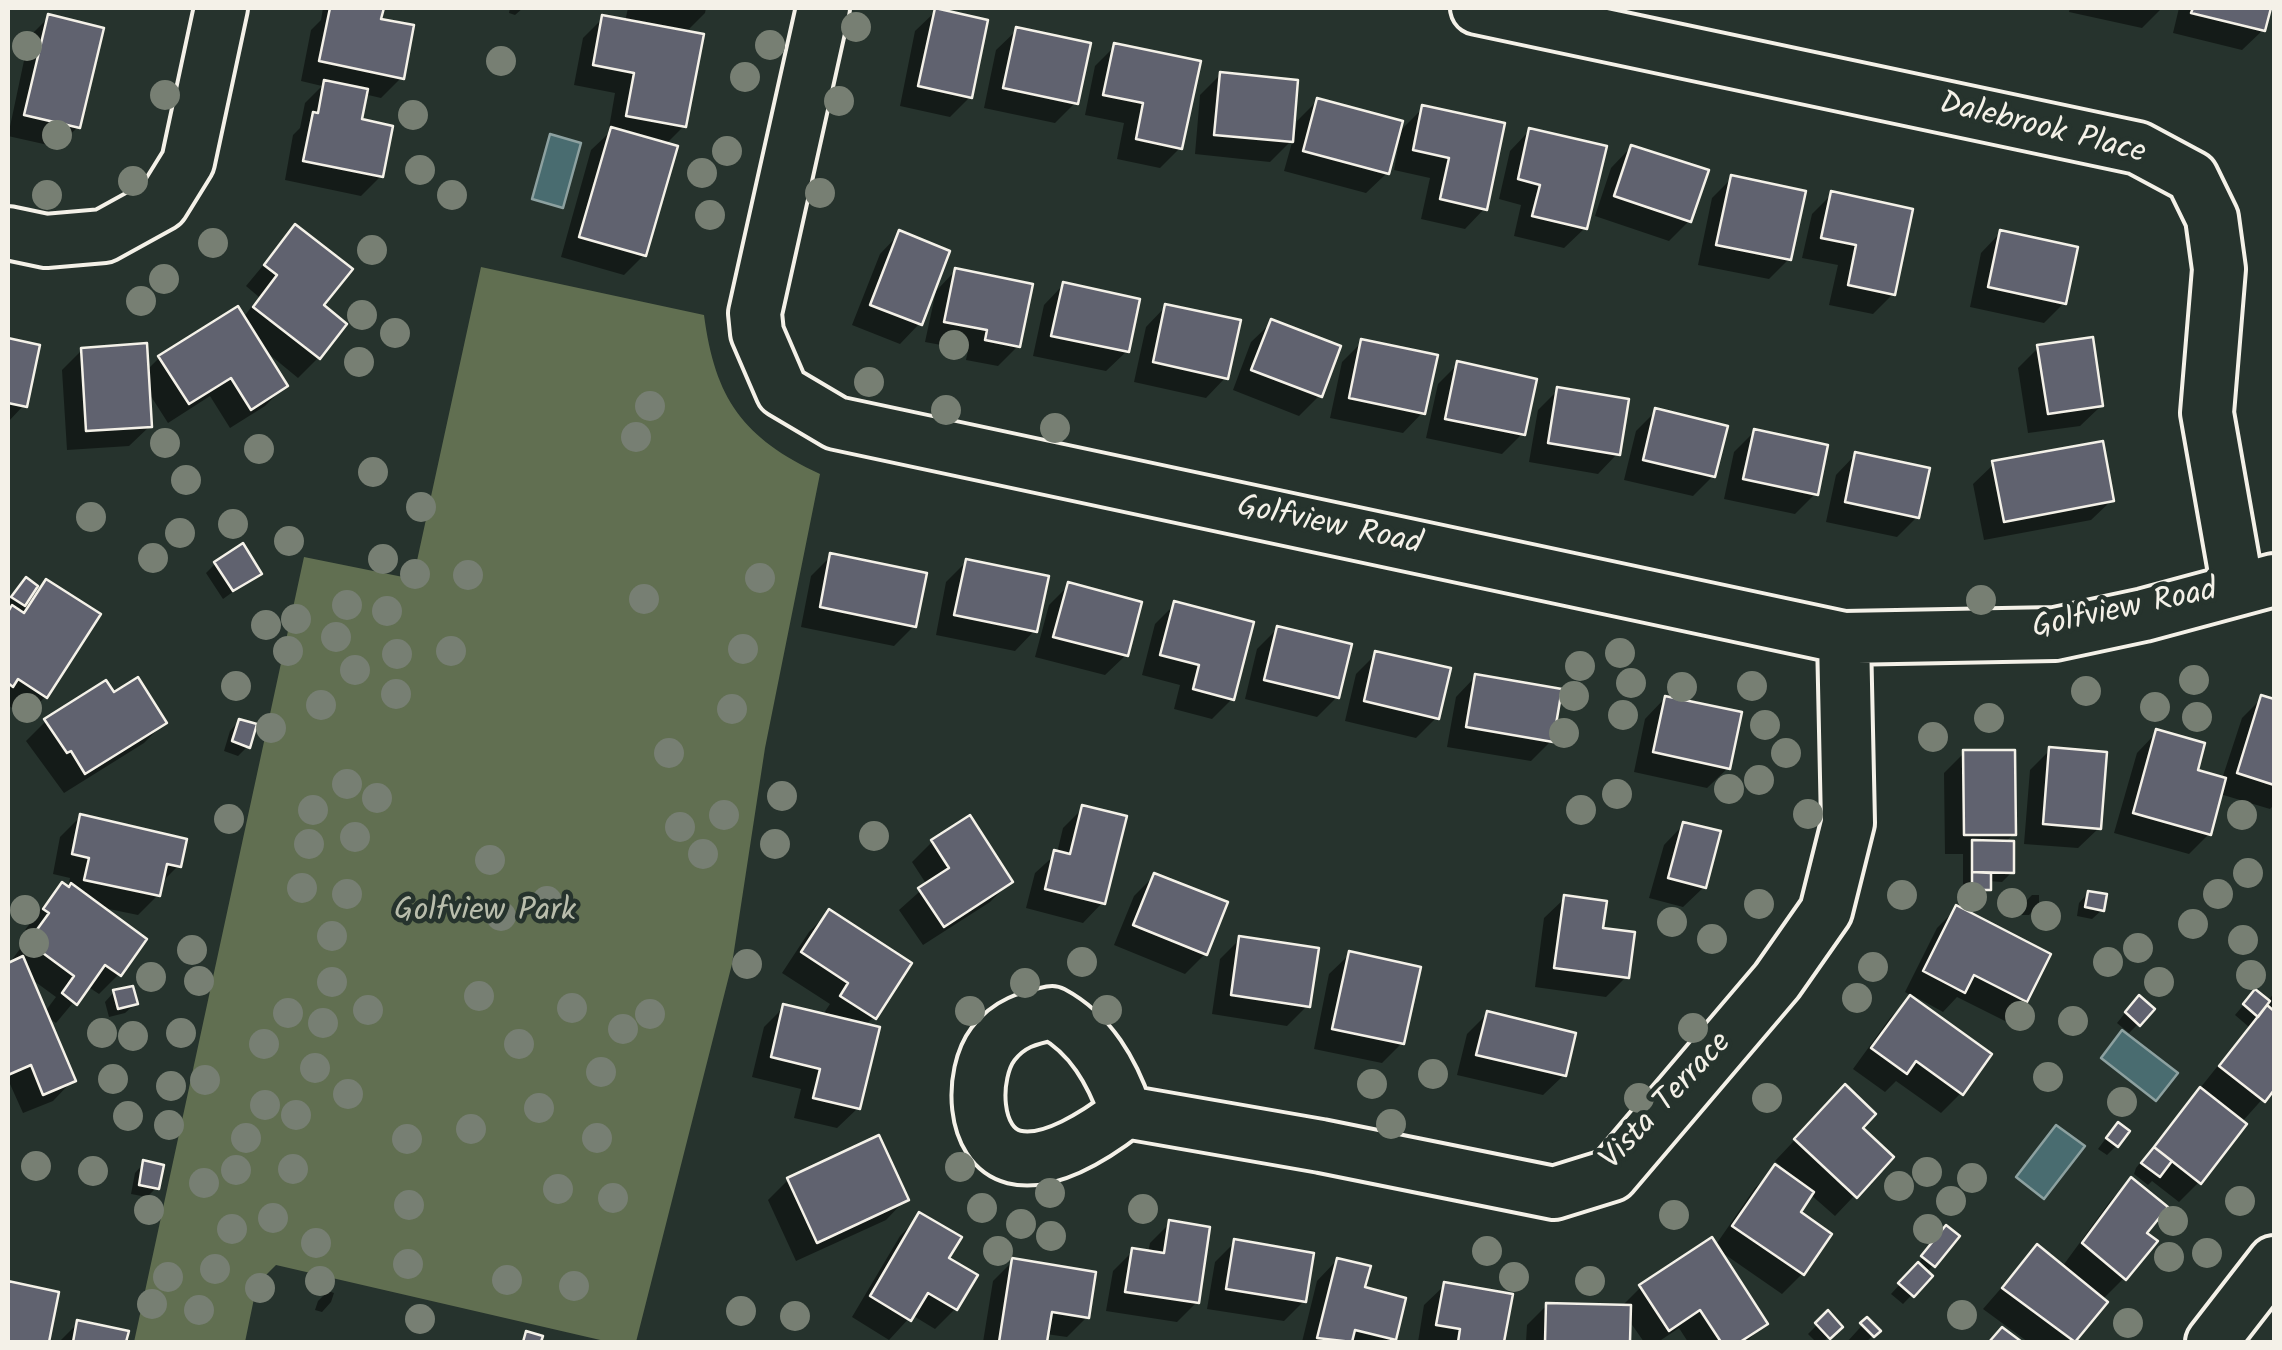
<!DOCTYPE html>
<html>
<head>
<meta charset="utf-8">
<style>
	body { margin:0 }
	#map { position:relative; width:2282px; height:1350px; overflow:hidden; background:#26332d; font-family:Kalam,sans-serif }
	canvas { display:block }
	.frame { position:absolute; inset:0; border:10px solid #f4f1e8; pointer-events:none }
</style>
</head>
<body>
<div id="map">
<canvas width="2282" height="1350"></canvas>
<div class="frame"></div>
</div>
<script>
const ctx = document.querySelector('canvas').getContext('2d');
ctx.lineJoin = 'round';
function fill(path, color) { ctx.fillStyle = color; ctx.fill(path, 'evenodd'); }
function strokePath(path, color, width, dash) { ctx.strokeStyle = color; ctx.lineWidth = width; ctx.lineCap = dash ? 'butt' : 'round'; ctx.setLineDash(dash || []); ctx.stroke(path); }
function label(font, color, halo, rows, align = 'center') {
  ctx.font = font + ' Kalam,sans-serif'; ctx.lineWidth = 9; ctx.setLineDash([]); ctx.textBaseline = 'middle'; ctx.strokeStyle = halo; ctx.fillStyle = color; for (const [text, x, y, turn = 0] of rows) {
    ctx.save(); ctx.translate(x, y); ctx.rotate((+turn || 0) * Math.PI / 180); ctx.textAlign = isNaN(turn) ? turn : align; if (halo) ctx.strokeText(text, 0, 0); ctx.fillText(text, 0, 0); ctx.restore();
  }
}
fill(new Path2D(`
	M481,267l223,48c11,84 39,123 116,159l-55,274 -33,216 -96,378h-27l-333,-77 -19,19 -12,58h-111l170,-785 109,22z`), '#616f51');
const water = new Path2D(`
	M550,134l31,9 -18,65 -31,-9z
	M2122,1030l56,43 -22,28 -55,-43z
	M2056,1125l29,21 -41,53 -28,-22z`);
fill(water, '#496c70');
strokePath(water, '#8da1a0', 2.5);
fill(new Path2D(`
	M323,8h58l-3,13 23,57 -20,20 -17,-4 -5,27 22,55 -20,20 -76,-16 8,-45 7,-7 5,-25 17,-17 -21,-5 10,-51 10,-10z
	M510,8h13l-8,7 -6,-2z
	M628,8h78l-1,5 -20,20 -1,93 -19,19 -21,110 -20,20 -63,-18 30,-107 17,-16 7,-41 -41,-8 9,-47 20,-20 22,4z
	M2070,8h92l-20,20 -73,-16z
	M2179,8h89l-5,22 -21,20 -69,-17z
	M936,11l34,86 -20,20 -50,-11 15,-75z
	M49,17l29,110 -21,20 -49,-11 21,-99z
	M1017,30l58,73 -20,20 -71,-15 12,-58z
	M1115,46l65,102 -20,20 -43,-9 7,-36 -39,-8 10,-49z
	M1220,75l71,59 3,1 3,-14 20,-20 70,72 -21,20 -82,-22 9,-32 -23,23 -75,-8 5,-59z
	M1423,108l62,100 -20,21 -44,-10 9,-41 -36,-8 7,-40z
	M1530,130l55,98 -21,20 -50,-12 7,-31 -22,-6 11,-48z
	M1631,147l58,74 -20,20 -74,-25 16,-48z
	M1732,178l57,81 -20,20 -71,-14 14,-67z
	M1832,194l61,100 -20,20 -44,-9 9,-40 -36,-7 10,-44z
	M295,227l26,79 -3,52 -20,20 -34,-28 21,36 -20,20 -35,22 -20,-32 -42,27 -21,-33 3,36 -21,20 -62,4 -5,-80 20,-20 64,21 13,-13 84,-40 16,-21 -13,-11z
	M2001,232l63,71 -20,20 -74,-16 11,-54z
	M900,233l20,90 -20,21 -48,-19 28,-71z
	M956,270l62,76 -20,20 -32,-6 2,-10 -43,-8 11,-51z
	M1064,284l63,67 -21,20 -73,-15 11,-51z
	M1166,306l60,71 -20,21 -72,-16 12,-55z
	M1272,322l47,74 -20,20 -66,-26 18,-48z
	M8,341l29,6 -13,58 -16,17z
	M1362,342l61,70 -20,21 -73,-15 12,-56z
	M2039,347l62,59 -21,20 -52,7 -10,-65z
	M1458,364l64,70 -20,20 -76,-16 12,-54z
	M1558,390l60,63 -20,21 -69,-12 9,-52z
	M1656,411l57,65 -20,20 -69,-16 12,-49z
	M1754,432l61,62 -20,20 -71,-15 10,-47z
	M1856,454l61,63 -20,20 -71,-15 10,-47z
	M1994,464l118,36 -21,20 -107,20 -11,-56z
	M831,556l83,70 -20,20 -93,-19 10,-51z
	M967,561l68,69 -20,21 -79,-16 10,-53z
	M215,564l44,9 -36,26 -17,-26z
	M26,580l5,17 16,-15 -2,115 -20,20 -17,-12v-103z
	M1069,585l57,70 -21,20 -70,-18 14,-52z
	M1175,604l57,95 -20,20 -38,-10 6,-24 -38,-10 13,-51z
	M1277,629l60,68 -20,20 -72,-18 12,-50z
	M1376,654l61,63 -21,21 -71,-17 11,-47z
	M1476,676l75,65 -20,20 -84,-14 9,-50z
	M113,695l51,28 -20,20 -80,50 -38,-52 20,-20z
	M1665,698l63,70 -21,20 -73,-16 11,-53z
	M2262,698l12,4v103l-4,4 -50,-15 -11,40 -20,20 -75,-21 23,-80 20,-21 38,39 27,8 20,-61z
	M239,721l9,25 -10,10 -14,-5 6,-20z
	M2050,750l49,78 -21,20 -54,-4 6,-74z
	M1964,753l50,81 -10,9 8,29 -10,10 -14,-1v8l-10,9h-15v-44h-18l-1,-81z
	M1083,808l20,94 -20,21 -57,-15 9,-35 22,-20 6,-25z
	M81,816l97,50 -18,18 -2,11 -20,20 -39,-8 20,67 -20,20 -12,-8 -31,37 -10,-7 27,64 -20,21 -30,12 -13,-29 -2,1v-120l23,-31 -6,-4 18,-24 20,-21 5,4 2,-11 -17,-4 7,-37zM30,978l26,19 -12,16z
	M969,818l41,64 -20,20 -67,43 -24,-35 28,-25 -15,-23 20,-20z
	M1684,824l20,63 -21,20 -34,-9 15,-53z
	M1154,876l51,78 -20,20 -71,-29 20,-49z
	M2088,893l14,17 -10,9 -15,-3 2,-13z
	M2032,895h7v10l-10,10h-7v-10z
	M1565,898l36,32 26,46 -21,21 -71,-10 9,-69z
	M1957,908l68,92 -20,21 -48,-24 -14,15 -29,-16 -2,3 49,94 -20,20 -45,-32 -11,11 -32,-23 37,-51 22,-22 -7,-4 32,-64z
	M829,912l45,105 -10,9 -6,82 -21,20 -43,-10 7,-29 -49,-12 12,-50 20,-20 38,9 8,-12 -48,-31 27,-41z
	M1240,939l67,67 -20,20 -75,-12 8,-55z
	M1350,954l52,89 -20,20 -68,-14 15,-75z
	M114,992l21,12 -10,9 -16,4 -4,-15z
	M2274,993v93l-33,37 -42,59 -20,20 -27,-21 -4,4 -14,-11 2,-6 113,-141 -14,-12 11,-13h21z
	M2129,1008l9,16 -9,9 -12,-10z
	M1487,1014l77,61 -21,20 -86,-20 10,-41z
	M1825,1108l34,20 32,29 -56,59 -25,-22 -12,18 31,22 -27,40 -20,20 -65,-45 48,75 -19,18h-58l-9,-14 -21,14h-14l-16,-23v23h-102l1,-17 20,-20 74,2 20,-20 74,-41 40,-58 20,-20 12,8 2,-3 -14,-12z
	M2109,1134l8,11 -10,10 -9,-6z
	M144,1163l12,25 -9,9 -16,-3 4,-21z
	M788,1180l118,19 -20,21 -90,41 -28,-61z
	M2131,1180l13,53 -20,45 -22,22 3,2 -33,40h-44l-45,-33 54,-62 25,20 49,-67z
	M920,1216l26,43 9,50 -20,20 -23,-14 -23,25 -37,-23 48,-81z
	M1170,1223l27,79 -20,20 -71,-11 7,-40 20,-20 15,2 2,-10z
	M1937,1238l-4,27 -7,8 4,3 -27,28 -12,-10 24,-26z
	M1235,1242l69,59 -20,20 -77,-12 8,-47z
	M1337,1260l25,29 32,50 -4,3h-88l15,-61z
	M1013,1261l74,56 -20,20 -21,-3 -1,8h-62l10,-61z
	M1445,1285l65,11 -8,46h-84l6,-37z
	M328,1291l6,2 -3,9 -9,10 -7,-2 3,-9z
	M1828,1314l12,12 -17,16h-7l-8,-8z
	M1867,1320l11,11 -12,11h-19z
	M78,1323l48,10 -2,9h-65z`), '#0007');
const building = new Path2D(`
	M330,8h54l-3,11 33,6 -10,54 -85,-18z
	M935,8l53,12 -16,78 -54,-12z
	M2193,8h78l-6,23 -74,-18z
	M48,14l56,14 -24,100 -56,-13z
	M602,15l102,19 -18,93 -60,-11 8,-43 -41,-8z
	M1016,27l75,16 -13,61 -75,-16z
	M1114,43l87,18 -19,88 -46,-10 7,-36 -40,-8z
	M1220,72l78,8 -5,62 -79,-7z
	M324,80l44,9 -6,30 31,7 -10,51 -80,-16 10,-49 5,1z
	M1317,98l86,23 -14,53 -86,-23z
	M1422,105l83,18 -18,87 -47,-11 9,-41 -36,-8z
	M611,127l67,19 -32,110 -67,-19z
	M1529,128l78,18 -20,83 -55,-13 8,-31 -22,-6z
	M1631,145l78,25 -18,52 -77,-26z
	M1731,175l75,16 -15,69 -75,-15z
	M1831,191l82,18 -18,86 -47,-10 8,-40 -35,-7z
	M295,224l58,45 -29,36 23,19 -27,35 -67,-52 24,-32 -13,-10z
	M899,230l51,21 -28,74 -52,-20z
	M2000,230l78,17 -12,57 -78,-17z
	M955,268l78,16 -13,63 -35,-7 2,-10 -43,-8z
	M1063,282l77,17 -11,53 -78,-16z
	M1165,304l76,16 -13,59 -75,-17z
	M238,306l50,80 -37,24 -20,-32 -42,26 -31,-48z
	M1271,319l70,27 -19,51 -71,-27z
	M2093,337l10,69 -55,8 -11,-69z
	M8,338l32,7 -13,62 -19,-4z
	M1361,339l77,16 -13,59 -76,-16z
	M147,343l5,84 -66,4 -5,-83z
	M1457,361l80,18 -12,56 -80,-16z
	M1557,387l72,12 -9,56 -72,-12z
	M1655,408l73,18 -13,51 -72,-17z
	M1754,429l74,16 -10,50 -75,-16z
	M2103,441l11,60 -110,21 -12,-61z
	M1855,452l75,16 -11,50 -74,-16z
	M243,543l19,31 -29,17 -19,-29z
	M830,553l97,20 -11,54 -96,-20z
	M966,559l83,17 -12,56 -83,-17z
	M26,577l12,9 -13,20 -14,-9z
	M46,579l55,35 -54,84 -29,-19 -5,8 -5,-4v-71l4,-7 12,8z
	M1068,582l74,20 -14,54 -75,-19z
	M1174,601l80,21 -20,78 -41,-11 6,-24 -39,-10z
	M1277,626l75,18 -13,54 -75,-18z
	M1375,651l76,17 -12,51 -75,-18z
	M1475,674l87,15 -9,53 -87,-15z
	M138,677l29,46 -82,51 -14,-23 -4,2 -23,-34 62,-39 8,12z
	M2261,695l13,4v86l-37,-12z
	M1665,696l77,16 -12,57 -77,-17z
	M239,719l18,5 -7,24 -18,-7z
	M2156,729l49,14 -7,27 28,8 -15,57 -78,-22z
	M2049,747l58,5 -6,77 -58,-5z
	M1963,750h52l1,85h-52z
	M1082,805l45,11 -22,88 -60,-15 9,-39 16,4z
	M80,814l107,25 -6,28 -14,-3 -7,32 -76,-16 5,-22 -17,-4z
	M970,815l43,67 -69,45 -26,-39 31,-20 -18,-28z
	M1683,822l38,9 -15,57 -38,-10z
	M1972,840l42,1v32l-42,-1z
	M1972,872l19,1v17h-19z
	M1154,873l74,29 -21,53 -74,-30z
	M62,882l7,5 2,-4 76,56 -26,37 -16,-11 -28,40 -15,-12 12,-17 -46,-34 21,-29 -6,-4z
	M2088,891l19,3 -3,17 -19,-4z
	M1564,895l43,6 -4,27 32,4 -6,46 -75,-10z
	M1956,905l95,49 -24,48 -53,-27 -9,18 -42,-22z
	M829,909l83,54 -36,56 -36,-23 8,-13 -47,-31z
	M1239,936l80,12 -9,59 -79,-12z
	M1349,951l72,16 -17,77 -72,-15z
	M23,956l53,125 -33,14 -12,-30 -23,10v-112z
	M133,986l5,18 -20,5 -5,-19z
	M2255,989l15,12 -12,16 -15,-13z
	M1910,995l82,59 -29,41 -47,-34 -9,13 -36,-26z
	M2139,995l16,14 -15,17 -15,-14z
	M783,1004l97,23 -20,82 -47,-11 7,-29 -49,-12z
	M2267,1005l7,6v79l-9,12 -46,-36z
	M1487,1011l89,22 -10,43 -90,-21z
	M1845,1084l31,30 -13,14 31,29 -37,41 -63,-59z
	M2200,1087l47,37 -46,60 -47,-37z
	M2118,1122l12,9 -12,16 -12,-9z
	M879,1135l30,65 -92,43 -30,-65z
	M2154,1147l18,14 -12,16 -19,-14z
	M143,1160l21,5 -5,24 -20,-4z
	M1775,1164l39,28 -13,20 31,22 -28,41 -72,-49z
	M2131,1177l37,30 -21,26 11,8 -32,39 -44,-37z
	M919,1212l43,25 -13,21 29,17 -21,35 -29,-17 -17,28 -41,-25z
	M1169,1220l41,7 -11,76 -74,-11 7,-44 32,5z
	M1946,1225l14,11 -25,31 -14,-11z
	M1712,1237l56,87 -28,18h-19l-21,-32 -31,21 -30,-46z
	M1234,1239l80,14 -8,49 -80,-13z
	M2037,1244l71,58 -33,40 -73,-54z
	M1012,1258l84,14 -7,46 -37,-6 -5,30h-48z
	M1337,1258l34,8 -6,21 41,11 -10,42 -41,-10 -3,12 -35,-4z
	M1918,1262l15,14 -19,21 -16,-14z
	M8,1281l51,11 -10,50h-41z
	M1444,1282l69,12 -9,48h-46l2,-13 -24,-4z
	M1546,1303l85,2 -1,37h-85z
	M1828,1310l15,17 -13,12 -15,-16z
	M1867,1317l14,14 -7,6 -14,-14z
	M77,1320l52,11 -3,11h-53z
	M2002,1327l20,15h-33z
	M526,1331l17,5 -2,6h-18z`);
fill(building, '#60626f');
strokePath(building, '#f4f1e8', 2.5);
const minor = new Path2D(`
	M823,8l-68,305 2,20 25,58 54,32 1008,215 211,-4 89,-19 130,-35
	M1477,8l661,140 54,29 20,41 7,51 -12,144 31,176
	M8,233l38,8 58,-5 58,-32 26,-42 33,-154
	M1052,1013c39,21 60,59 74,99 -27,21 -76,54 -112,45 -43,-11 -43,-84 -21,-113 16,-21 35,-26 59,-31z
	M1126,1112l195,34 233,47 58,-18 165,-194 49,-70 22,-88 -4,-185
	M2212,1342l62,-80`);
strokePath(minor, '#f4f1e8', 58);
strokePath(minor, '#26332d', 50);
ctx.fillStyle = '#777f73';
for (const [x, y] of [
	[856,27],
	[770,45],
	[27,46],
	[501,61],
	[745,77],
	[165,95],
	[839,101],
	[413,115],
	[57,135],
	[727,151],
	[420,170],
	[702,173],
	[133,181],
	[820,193],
	[47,195],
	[452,195],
	[710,215],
	[213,243],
	[372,250],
	[164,279],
	[141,301],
	[362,315],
	[395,333],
	[954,345],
	[359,362],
	[869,382],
	[650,406],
	[946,410],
	[1055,428],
	[636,437],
	[165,443],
	[259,449],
	[373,472],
	[186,480],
	[421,507],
	[91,517],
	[233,524],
	[180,533],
	[289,541],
	[153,558],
	[383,559],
	[415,574],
	[468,575],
	[760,578],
	[644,599],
	[1981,600],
	[347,605],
	[387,611],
	[296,619],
	[266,625],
	[336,637],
	[743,649],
	[288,651],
	[451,651],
	[1620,653],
	[397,654],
	[1580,666],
	[355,670],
	[2194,680],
	[1631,683],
	[236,686],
	[1752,686],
	[1682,687],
	[2086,691],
	[396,694],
	[1574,696],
	[321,705],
	[2155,707],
	[27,708],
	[732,709],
	[1623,715],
	[2197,717],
	[1989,718],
	[1765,725],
	[271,728],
	[1564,733],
	[1933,737],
	[669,753],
	[1786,753],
	[1759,780],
	[347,784],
	[1729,789],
	[1617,794],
	[782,796],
	[377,798],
	[313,810],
	[1581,810],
	[1808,814],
	[724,815],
	[2242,815],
	[229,819],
	[680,827],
	[874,836],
	[355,837],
	[309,844],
	[775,844],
	[703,854],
	[490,860],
	[2248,873],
	[302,888],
	[347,894],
	[2218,894],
	[1902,895],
	[1972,897],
	[547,901],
	[2012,903],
	[1759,904],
	[25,910],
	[501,916],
	[2046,916],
	[1672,922],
	[2193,924],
	[332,936],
	[1712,939],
	[2243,940],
	[34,943],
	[2138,948],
	[192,950],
	[1082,962],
	[2108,962],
	[747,964],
	[1873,967],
	[2251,975],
	[151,977],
	[199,981],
	[332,982],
	[2159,982],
	[1025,983],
	[479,996],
	[1857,998],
	[572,1008],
	[368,1010],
	[1107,1010],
	[970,1011],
	[288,1013],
	[650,1014],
	[2020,1016],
	[2073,1021],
	[323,1023],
	[1693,1028],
	[623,1029],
	[102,1033],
	[181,1033],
	[133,1036],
	[264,1044],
	[519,1044],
	[315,1068],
	[601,1072],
	[1433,1074],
	[2048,1077],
	[113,1079],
	[205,1080],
	[1372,1084],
	[171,1086],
	[348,1094],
	[1639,1098],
	[1767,1098],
	[2122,1102],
	[265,1105],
	[539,1108],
	[296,1115],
	[128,1116],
	[1391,1124],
	[169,1125],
	[471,1129],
	[246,1138],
	[597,1138],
	[407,1139],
	[36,1166],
	[960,1167],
	[293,1169],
	[236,1170],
	[93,1171],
	[1927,1172],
	[1972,1178],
	[204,1183],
	[1899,1186],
	[558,1189],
	[1050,1193],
	[613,1198],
	[1951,1201],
	[2240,1201],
	[409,1205],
	[982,1208],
	[1143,1209],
	[149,1210],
	[1674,1215],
	[273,1218],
	[2173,1221],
	[1021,1224],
	[232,1229],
	[1928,1229],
	[1051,1236],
	[316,1243],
	[998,1251],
	[1487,1251],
	[2207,1253],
	[2169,1257],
	[408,1264],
	[215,1269],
	[168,1277],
	[1514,1277],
	[507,1280],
	[320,1281],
	[1590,1281],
	[574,1286],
	[260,1288],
	[152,1304],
	[199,1310],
	[741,1311],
	[1962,1315],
	[795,1316],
	[420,1319],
	[2128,1323]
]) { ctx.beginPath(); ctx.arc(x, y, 15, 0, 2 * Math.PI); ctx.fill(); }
label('32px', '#f4f1e8', '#26332d', [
	["Dalebrook Place",2042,131,14],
	["Golfview Road",1329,528,12],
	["Golfview Road",2125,612,-12],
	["Vista Terrace",1668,1103,-47]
]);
label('32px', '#b9bdac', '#26332d', [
	["Golfview Park",485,914]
]);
</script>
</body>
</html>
